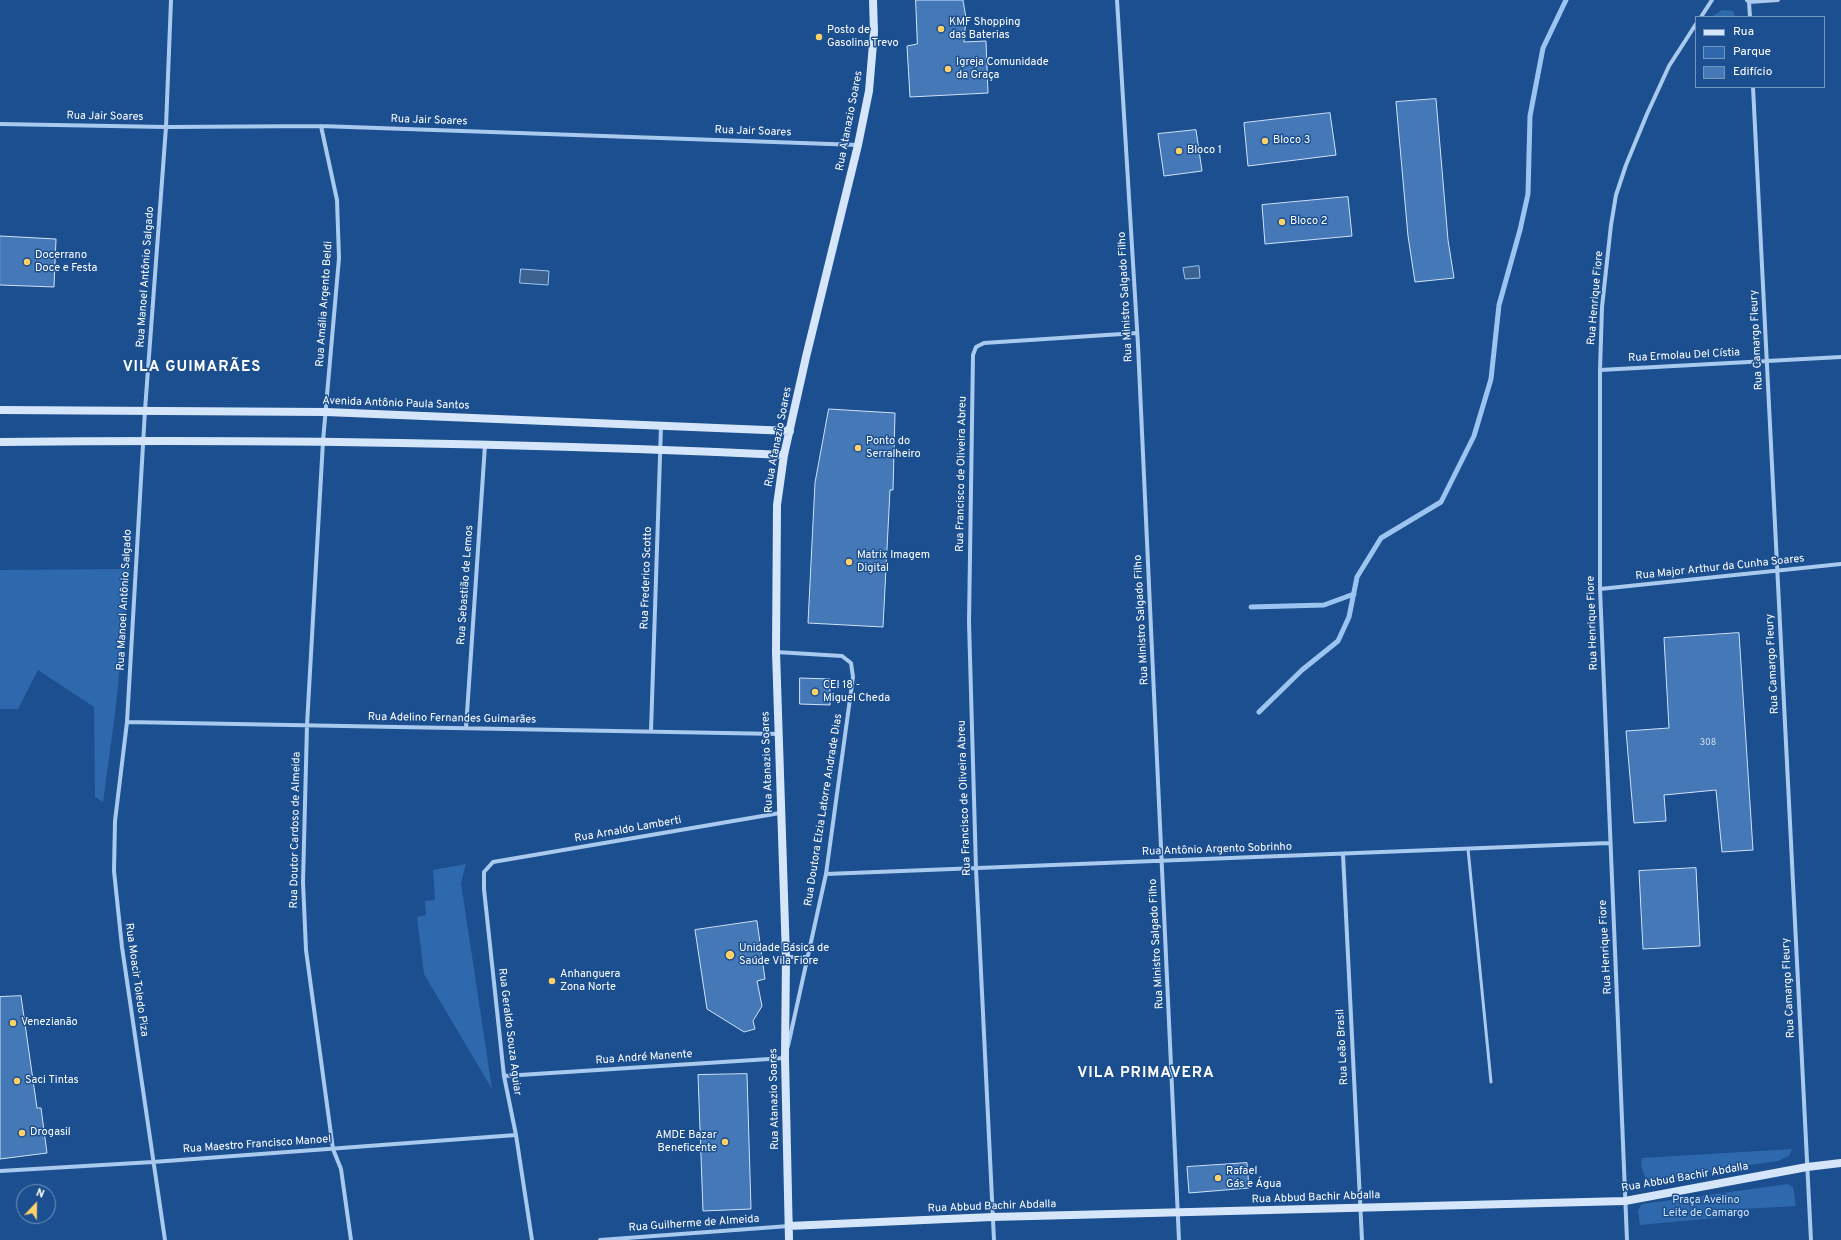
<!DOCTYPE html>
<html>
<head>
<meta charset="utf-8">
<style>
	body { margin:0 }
	#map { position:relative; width:1841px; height:1240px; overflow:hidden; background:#1b4f8f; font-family:Overpass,sans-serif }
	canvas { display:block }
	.legend { position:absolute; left:1695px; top:16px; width:130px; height:72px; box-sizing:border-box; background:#1b4f8f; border:1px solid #7695bc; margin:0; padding:5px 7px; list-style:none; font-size:12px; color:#fff }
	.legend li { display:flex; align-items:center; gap:8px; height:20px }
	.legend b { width:20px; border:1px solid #7695bc }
	.north { position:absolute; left:16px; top:1184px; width:40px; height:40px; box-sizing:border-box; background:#1b4f8f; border:1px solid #7695bc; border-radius:50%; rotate:22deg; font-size:11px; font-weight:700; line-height:16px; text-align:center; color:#fff }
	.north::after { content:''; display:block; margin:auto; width:14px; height:18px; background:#ffd166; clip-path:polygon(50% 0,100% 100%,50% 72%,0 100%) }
</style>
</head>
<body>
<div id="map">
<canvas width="1841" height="1240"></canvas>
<ul class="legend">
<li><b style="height:5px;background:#d6e6fa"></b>Rua</li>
<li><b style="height:11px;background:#2e69ad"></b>Parque</li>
<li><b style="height:11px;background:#4478b7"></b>Edifício</li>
</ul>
<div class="north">N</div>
</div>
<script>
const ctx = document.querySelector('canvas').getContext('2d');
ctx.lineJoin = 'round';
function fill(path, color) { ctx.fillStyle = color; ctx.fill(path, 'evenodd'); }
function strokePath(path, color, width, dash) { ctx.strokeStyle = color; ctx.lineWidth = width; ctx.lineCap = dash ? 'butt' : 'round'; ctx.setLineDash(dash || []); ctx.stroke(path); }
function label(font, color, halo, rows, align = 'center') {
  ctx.font = font + ' Overpass,sans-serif'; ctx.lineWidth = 3; ctx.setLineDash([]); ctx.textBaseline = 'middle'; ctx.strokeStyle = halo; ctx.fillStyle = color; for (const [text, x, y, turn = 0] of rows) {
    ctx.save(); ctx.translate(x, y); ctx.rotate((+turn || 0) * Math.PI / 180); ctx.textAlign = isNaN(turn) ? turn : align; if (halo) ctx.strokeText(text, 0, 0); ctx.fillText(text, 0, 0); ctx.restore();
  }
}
fill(new Path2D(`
	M1722,10l11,1 3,6h-25z
	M130,569l-15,145 -12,88 -8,-5 -1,-90 -56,-37 -20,39h-18v-139z
	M466,864l-5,19 31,206 -68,-115 -7,-57 9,-2 -1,-14 10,-1 -2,-30z
	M1792,1149l-3,7 -11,5 -55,8 -66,13 -12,-5 -4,-11 1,-8z
	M1788,1184l5,3 3,19 -70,4v7l-86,8 -2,-15 4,-6z`), '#2e69ad');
const water = new Path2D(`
	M1199,266l1,12 -15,1 -2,-11z
	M521,269l28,2 -1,14 -28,-2z`);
fill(water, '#3c6290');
strokePath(water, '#9cc4f0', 1);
strokePath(new Path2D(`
	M1251,607l73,-2 30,-11
	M1259,712l43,-42 36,-29 11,-24 8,-40 24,-39 60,-36 33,-66 17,-57 8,-74 21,-75 8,-36 2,-78 13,-68 23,-48`), '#9cc4f0', 5);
const building = new Path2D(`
	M916,0h47l3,18 -2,24 22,-1 2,52 -78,4 -3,-51 10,-2z
	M1436,99l12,141 6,38 -39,4 -7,-46 -12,-134z
	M1330,113l6,42 -88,11 -4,-43z
	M1196,130l6,41 -38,5 -6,-42z
	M1348,197l4,39 -87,8 -3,-39z
	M0,236l56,3 -2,48 -54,-2z
	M829,409l66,4 -2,77h-3l-7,137 -75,-4 7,-140z
	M1739,633l14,217 -31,2 -6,-62 -52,5 2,26 -32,2 -8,-92 43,-3 -5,-90z
	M800,678l30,1v26l-30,-1z
	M1696,868l4,78 -57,3 -4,-78z
	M757,921l8,58 -8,2 5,25 -9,15 2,8 -11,3 -37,-23 -12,-79z
	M21,996l16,112h4l6,45 -47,6v-162z
	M747,1074l4,135 -48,2 -5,-136z
	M1247,1163l2,25 -60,5 -2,-26z`);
fill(building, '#4478b7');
strokePath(building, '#cfe3fa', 1);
strokePath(new Path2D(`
	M1468,849l23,233`), '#a9c9ee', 3);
strokePath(new Path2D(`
	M1117,0l21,345 41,895
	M1747,0l2,2 29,-2
	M1749,2l1,15
	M1701,17l11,-17
	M1753,87l58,1153
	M0,124l166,3 155,-1 537,19
	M321,126l16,74 2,58 -16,183 -16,284 -4,157 3,68 27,199 8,20 10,71
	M1600,370l241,-13
	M1600,589l241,-25
	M776,652l66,4 9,7 2,14 -27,197 -38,172
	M127,722l651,12
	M466,728l19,-283
	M651,731l10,-305
	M1343,854l19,386
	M826,874l783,-31
	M786,957h22
	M504,1076l281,-18
	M0,1171l153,-9 363,-27
	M165,1240l-43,-293 -8,-76 1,-50 12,-99 18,-312 21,-283 5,-127
	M532,1240l-16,-105 -12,-59 -20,-187v-17l9,-10 287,-49
	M600,1240l189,-14
	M994,1240l-18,-371 -7,-247 4,-267 3,-8 8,-4 153,-10
	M1627,1240l-27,-651v-219l2,-63 9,-82 5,-30 10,-30 21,-51 22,-48 27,-42`), '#a9c9ee', 4);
strokePath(new Path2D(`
	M0,410l326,2 464,19
	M0,442c262,-3 523,1 784,13
	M789,1226l203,-9 633,-16 182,-34 34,-4
	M789,1240l-4,-182 1,-101 -10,-305 1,-147 7,-50 22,-98 52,-212 11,-54 5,-59 -1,-32`), '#d6e6fa', 8);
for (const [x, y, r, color] of [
	[941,29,4,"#ffd166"],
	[819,37,4,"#ffd166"],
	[948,69,4,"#ffd166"],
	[1265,141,4,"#ffd166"],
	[1179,151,4,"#ffd166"],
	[1282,222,4,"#ffd166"],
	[27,262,4,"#ffd166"],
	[858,448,4,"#ffd166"],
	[849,562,4,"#ffd166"],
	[815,692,4,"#ffd166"],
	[730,955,5,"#ffd166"],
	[552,981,4,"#ffd166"],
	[13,1023,4,"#ffd166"],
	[17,1081,4,"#ffd166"],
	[22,1133,4,"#ffd166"],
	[725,1142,4,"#ffd166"],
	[1218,1178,4,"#ffd166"]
]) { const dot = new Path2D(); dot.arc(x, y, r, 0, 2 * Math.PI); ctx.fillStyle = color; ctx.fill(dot); strokePath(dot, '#1b4f8f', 1.5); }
label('9px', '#d0dded', null, [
	["308",1708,743]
]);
label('11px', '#fff', '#1b4f8f', [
	["KMF Shopping",949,23],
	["das Baterias",949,36],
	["Posto de",827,31],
	["Gasolina Trevo",827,44],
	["Igreja Comunidade",956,63],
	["da Graça",956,76],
	["Bloco 3",1273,141],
	["Bloco 1",1187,151],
	["Bloco 2",1290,222],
	["Docerrano",35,256],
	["Doce e Festa",35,269],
	["Ponto do",866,442],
	["Serralheiro",866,455],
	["Matrix Imagem",857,556],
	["Digital",857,569],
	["CEI 18 -",823,686],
	["Miguel Cheda",823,699],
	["Unidade Básica de",739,949],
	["Saúde Vila Fiore",739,962],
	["Anhanguera",560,975],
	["Zona Norte",560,988],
	["Venezianão",21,1023],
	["Saci Tintas",25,1081],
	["Drogasil",30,1133],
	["AMDE Bazar",717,1136,"right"],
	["Beneficente",717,1149,"right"],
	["Rafael",1226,1172],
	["Gás e Água",1226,1185]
], 'left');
label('11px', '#fff', '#1b4f8f', [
	["Rua Jair Soares",105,117,1],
	["Rua Jair Soares",429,121,2],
	["Rua Atanazio Soares",850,121,-79],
	["Rua Jair Soares",753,132,2],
	["Rua Manoel Antônio Salgado",146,277,-86],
	["Rua Ministro Salgado Filho",1126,297,-93],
	["Rua Henrique Fiore",1596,298,-85],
	["Rua Amália Argento Beldi",325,304,-86],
	["Rua Camargo Fleury",1757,340,-93],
	["Rua Ermolau Del Cístia",1684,356,-3],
	["Avenida Antônio Paula Santos",396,404,2],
	["Rua Atanazio Soares",779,437,-79],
	["Rua Francisco de Oliveira Abreu",962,474,-89],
	["Rua Major Arthur da Cunha Soares",1720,568,-6],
	["Rua Frederico Scotto",647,578,-88],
	["Rua Sebastião de Lemos",466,585,-86],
	["Rua Manoel Antônio Salgado",125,600,-87],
	["Rua Ministro Salgado Filho",1142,620,-93],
	["Rua Henrique Fiore",1593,623,-92],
	["Rua Camargo Fleury",1773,664,-93],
	["Rua Adelino Fernandes Guimarães",452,719,1],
	["Rua Atanazio Soares",768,762,-92],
	["Rua Francisco de Oliveira Abreu",965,798,-92],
	["Rua Doutora Elzia Latorre Andrade Dias",824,810,-81],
	["Rua Doutor Cardoso de Almeida",296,830,-89],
	["Rua Arnaldo Lamberti",628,830,-10],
	["Rua Antônio Argento Sobrinho",1217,850,-2],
	["Rua Ministro Salgado Filho",1157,944,-93],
	["Rua Henrique Fiore",1606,947,-93],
	["Rua Moacir Toledo Piza",136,980,82],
	["Rua Camargo Fleury",1789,988,-93],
	["Rua Geraldo Souza Aguiar",509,1032,83],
	["Rua Leão Brasil",1343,1047,-93],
	["Rua André Manente",644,1058,-4],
	["Rua Atanazio Soares",775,1099,-91],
	["Rua Maestro Francisco Manoel",257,1145,-4],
	["Rua Abbud Bachir Abdalla",1685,1178,-10],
	["Rua Abbud Bachir Abdalla",1316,1198,-2],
	["Rua Abbud Bachir Abdalla",992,1207,-2],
	["Rua Guilherme de Almeida",694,1224,-4]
]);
label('11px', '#cfe3fa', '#1b4f8f', [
	["Praça Avelino",1706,1201],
	["Leite de Camargo",1706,1214]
]);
ctx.letterSpacing = '1px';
label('bold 15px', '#fff', '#1b4f8f', [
	["VILA GUIMARÃES",192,368],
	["VILA PRIMAVERA",1146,1074]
]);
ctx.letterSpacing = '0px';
</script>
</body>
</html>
